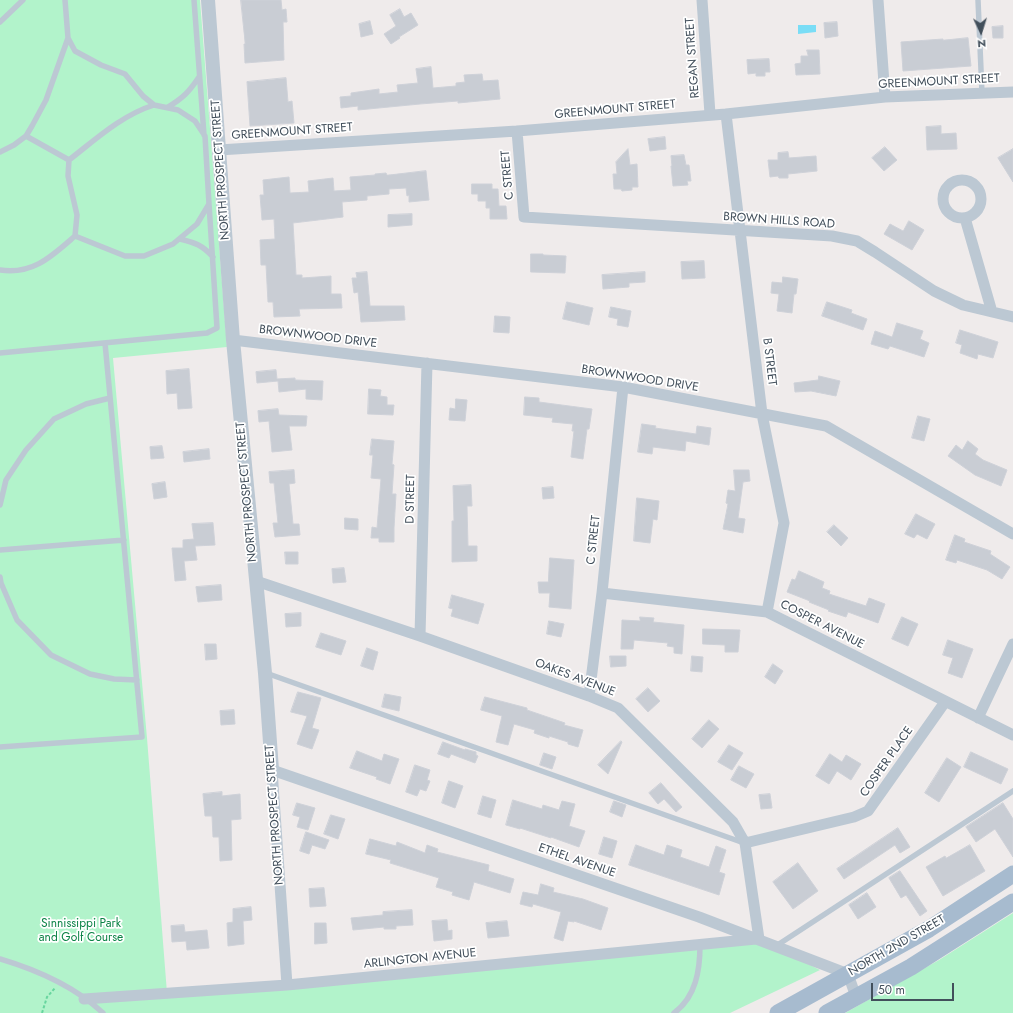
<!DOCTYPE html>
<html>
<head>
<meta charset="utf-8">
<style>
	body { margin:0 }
	#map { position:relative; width:1013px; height:1013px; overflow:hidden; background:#efebeb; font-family:Jost,sans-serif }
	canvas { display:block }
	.north { position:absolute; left:961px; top:12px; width:40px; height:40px; -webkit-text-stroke:3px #fff; paint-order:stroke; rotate:176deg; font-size:11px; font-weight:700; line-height:16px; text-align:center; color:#424f5b }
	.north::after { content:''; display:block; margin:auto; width:14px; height:18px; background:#424f5b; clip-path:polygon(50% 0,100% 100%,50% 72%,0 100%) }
	.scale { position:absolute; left:871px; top:983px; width:83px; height:18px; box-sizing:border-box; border:2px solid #424f5b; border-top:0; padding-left:5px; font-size:12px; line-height:14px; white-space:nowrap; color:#424f5b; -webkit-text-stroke:3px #fff; paint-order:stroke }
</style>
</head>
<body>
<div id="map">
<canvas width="1013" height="1013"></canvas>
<div class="north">N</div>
<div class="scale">50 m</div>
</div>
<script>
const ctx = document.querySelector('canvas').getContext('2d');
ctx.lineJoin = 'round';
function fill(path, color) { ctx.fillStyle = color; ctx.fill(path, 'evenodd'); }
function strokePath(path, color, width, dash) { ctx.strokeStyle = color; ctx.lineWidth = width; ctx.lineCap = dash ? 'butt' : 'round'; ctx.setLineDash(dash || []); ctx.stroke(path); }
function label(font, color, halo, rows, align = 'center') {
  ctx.font = font + ' Jost,sans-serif'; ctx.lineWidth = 3.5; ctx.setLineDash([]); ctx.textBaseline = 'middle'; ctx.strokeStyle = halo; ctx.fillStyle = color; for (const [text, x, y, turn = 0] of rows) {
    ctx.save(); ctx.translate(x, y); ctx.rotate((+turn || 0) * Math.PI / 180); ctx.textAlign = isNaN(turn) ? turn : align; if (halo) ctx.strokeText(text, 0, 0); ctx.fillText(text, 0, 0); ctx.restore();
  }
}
fill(new Path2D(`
	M0,0h200l27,347 -114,11 34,380 20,255 592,-54 61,31 -90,43h-730z
	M1013,913v100h-168l94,-53z`), '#b2f3cb');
fill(new Path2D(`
	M798,25h18v7l-18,2z`), '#7addf6');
const building = new Path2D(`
	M241,0h40l1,10 4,-1 1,13h-4l1,38 -39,3 -1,-19h1z
	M400,9l4,8 7,-4 7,12 -19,12 1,1 -9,6 -7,-10 12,-8 -6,-11z
	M370,21l3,13 -12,3 -2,-13z
	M837,22l1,14 -13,2 -1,-15z
	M1003,26v12h-10l-1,-11z
	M968,38l3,28 -68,5 -2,-29 42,-3v1z
	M807,50h12l1,24 -24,1 -1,-11 6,-1v-7h7z
	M769,59l1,13h-5v4h-9v-3l-8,1 -1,-14z
	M431,67l2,21 23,-2v-3l9,-1 -1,-7 18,-1 1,7 15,-1 2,19 -42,4v-2l-38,3 -62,6v-4l-17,2 -1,-11 11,-1v-3l28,-4v5l19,-2 -1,-7 21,-2 -2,-14z
	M286,78l2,24 4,-1 2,22 -44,3 -3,-44z
	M941,126v8l15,-1 1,16 -30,1 -1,-23z
	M665,137l1,12 -16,2 -2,-12z
	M885,147l12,13 -13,11 -12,-13z
	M628,149l2,16 7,-1 1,23h-6v3l-10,1 -1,-2h-7l-1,-15h4l-1,-12z
	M1013,149v33l-15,-24z
	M788,152l1,6 27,-2 1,15 -29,3v4h-9l-1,-2 -8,1 -2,-17h10v-7z
	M684,155l2,10h3l2,16h-4l1,4 -15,1 -2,-20h1l-1,-10z
	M426,171l3,29 -20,2v-7l-2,1 -1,-8 -17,1v5l-22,2v4l-25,2 1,15 -50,6 3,52h6v3l29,-2v18h10l1,14 -43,1 1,7 -26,1 -1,-15h-5l-2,-37h-5l-1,-25 15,-1 -1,-20 -12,1 -2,-25h4l-1,-15 26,-3 1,16 19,-1 -1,-11 25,-3 1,13 17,-1 -1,-13 25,-2v-1l11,-1 1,2z
	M472,184h20v5h6l1,17h7l1,13h-17v-11h-4v-7h-8v-7h-6z
	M412,214v11l-24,2v-12z
	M909,221l15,9 -12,20 -28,-16 6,-10 13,7z
	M531,254h12v1l23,1 -1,17 -34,-1z
	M704,261l1,17 -23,1 -1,-17z
	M367,272l3,34h34l1,14 -44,2 -3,-30 -4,1 -2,-15h5l-1,-5z
	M645,272v10l-16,1v4l-26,2 -1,-14z
	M783,277l15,2 -2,15h-2l-2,19 -15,-2 2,-17 -8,-1 1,-11 10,1z
	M567,302l26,6 -4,17 -26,-6z
	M827,302l25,8 -1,3 16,6 -4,11 -41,-14z
	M611,307l20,4 -3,16 -11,-2 1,-6 -9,-2z
	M495,316l15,1 -1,16 -15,-1z
	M897,323l26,8 -3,8 9,4 -5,14 -34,-11 -2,3 -17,-5 4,-13 17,6z
	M960,330l38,12 -5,16 -15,-4 -1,5 -17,-6 2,-8 -6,-2z
	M189,369l3,39 -14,1 -1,-16 -10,1 -1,-23z
	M276,370l1,9 18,-1v2l28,1 -1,19 -16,-1v-10l-27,3 -1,-11 -21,2 -1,-11z
	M819,376l21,5 -4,15 -25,-5 -16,1 -1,-9 24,-3z
	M369,389l12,1 -1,6 7,1v8h7l-1,10 -25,-1z
	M525,397l14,1v4l53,7 -3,20h-2l-4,30 -12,-2 3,-26h-2l1,-7 -21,-2 1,-4 -29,-3z
	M456,399l11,1 -2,21 -16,-1 1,-12 5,1z
	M278,409l1,6 28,1 -1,10h-17l3,24 -20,2 -3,-31 -10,1 -1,-11z
	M918,416l12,3 -6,22 -12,-3z
	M642,424l14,2 -1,2 41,6 1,-8 14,2 -2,17 -23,-4 -1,10 -32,-4 -1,7 -14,-2z
	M372,439l22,2 -2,23 2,1 -2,29h4l-2,34v14h-15v-4h-8l1,-11 5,1 4,-49 -10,-1 2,-23h-3z
	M968,441l10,8 -3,5 8,6 24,10 -6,16 -26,-11 -27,-19 8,-11 6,5z
	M162,446l2,12 -13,1 -1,-12z
	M209,449l1,10 -26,3 -1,-10z
	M294,470l1,13 -6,1 4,40h6l1,11 -25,2 -2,-14h5l-4,-40h-4l-1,-11z
	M734,470h15l1,11 -7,1 -5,36 7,1 -2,14 -20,-4 5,-25 -2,-1 2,-13 7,1z
	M165,482l2,15 -13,2 -2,-15z
	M471,485l1,21h-5l1,40h9v15l-25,1v-41h2l-1,-35z
	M553,487l1,11 -11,1 -1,-11z
	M637,498l22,3 -2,19 -4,-1 -3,24 -16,-2z
	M916,514l19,10 -8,15 -10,-5 -3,4 -9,-4z
	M345,518l13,1v11l-13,-1z
	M213,523l2,22 -20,1 2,14 -13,1 2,19 -11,1 -3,-33h11v-8l11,-1 -2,-15z
	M834,525l14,13 -7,8 -14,-14z
	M955,535l10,4 -1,3 27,9 -1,3 20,13 -8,12 -15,-9 -30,-10 -1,3 -10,-3z
	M285,552h13v12h-12z
	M550,558l24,2 -3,49 -22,-2 1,-14h-11l-1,-11h10z
	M344,568l2,14 -13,1 -1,-14z
	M799,571l25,11 -2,6 8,3 -1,3 37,12 3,-8 16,6 -7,19 -30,-11 -2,5 -18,-6 1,-1 -20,-8 1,-1 -23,-9 5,-13 3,1z
	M221,585l1,15 -24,2 -2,-15z
	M452,595l32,9 -6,20 -27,-8 2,-7 -4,-1z
	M301,613v13l-15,1 -1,-13z
	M640,617l14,1 -1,4 31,3 -2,29 -8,-1v-6l-7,-1 1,-3 -34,-3 -1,9h-12l1,-29 18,1z
	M902,617l16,7 -10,22 -16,-7z
	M549,621l15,3 -3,13 -14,-3z
	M703,629l37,1 -2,22h-13v-7l-22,-1z
	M321,633l25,8 -5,14 -25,-8z
	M948,640l25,9 -11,29 -14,-5 5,-15 -10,-3z
	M205,644h11l1,15 -11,1z
	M367,648l11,4 -5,18 -12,-4z
	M610,656h16v10l-15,1z
	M692,656l11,1 -1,15 -11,-1z
	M773,664l10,7 -8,13 -10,-7z
	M648,688l12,13 -12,11 -12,-13z
	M298,692l23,6 -9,30 7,2 -7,19 -15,-5 10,-28 -16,-4z
	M385,694l16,3 -2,14 -17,-4z
	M485,697l42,11v2l38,13 -1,2 19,5 -5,17 -10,-3v-2l-19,-6v2l-15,-5 1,-3 -21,-6 -6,21 -12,-3 6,-26 -21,-6z
	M234,710l1,14 -14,1 -1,-14z
	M709,720l10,9 -17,19 -10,-9z
	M621,741l1,1 -14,32 -10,-9z
	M443,742l22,8v-1l11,3v3l2,1 -3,7 -24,-9 -2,4 -11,-4z
	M729,745l14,8 -11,17 -14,-8z
	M357,751l25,10 2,-7 15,5 -9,25 -14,-5 1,-2 -27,-9z
	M971,752l37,17 -7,15 -37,-17z
	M544,753l12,4 -4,12 -12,-4z
	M830,754l12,8 4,-7 15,9 -10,16 -14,-9 -8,13 -13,-8z
	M947,758l14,9 -22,35 -14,-9z
	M415,765l15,5 -3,10 3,1 -4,10 -6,-2 -3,7 -11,-4z
	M739,766l15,8 -8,14 -15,-8z
	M449,781l14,5 -8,22 -13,-5z
	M661,783l21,24 -6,5 -12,-13 -6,5 -9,-11z
	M222,792v4l18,-2 1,25 -10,1 1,40 -12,1 -1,-24h-6l-1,-21h-7l-2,-22z
	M770,794l2,14 -11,1 -2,-14z
	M483,796l13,4 -5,18 -13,-4z
	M513,800l29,9 1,-4 16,5 3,-9 13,3 -6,22 16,5 -6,16 -28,-10v1l-31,-10v1l-14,-4z
	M614,801l12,4 -4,12 -12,-5z
	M297,803l18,5 -7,22 -11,-3 3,-10 -7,-2z
	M1003,803l10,16v38l-18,-28 -19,13 -10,-15z
	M331,815l14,4 -7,20 -14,-5z
	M898,828l12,19 -10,6 -5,-8 -51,34 -7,-10z
	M306,832l23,8 -4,9 -13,-4 -3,9 -9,-3z
	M604,837l13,4 -5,17 -13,-4z
	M370,839l26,7 1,-4 28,11 2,-8 11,4 -1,3 52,13 -1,6 26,8 -4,14 -36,-11 -5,18 -17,-5 1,-3 -17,-5 3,-9 -49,-15 1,-3 -25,-6z
	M636,845l28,10 3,-10 15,5 -2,7 29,10 7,-21 10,4 -7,22 6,2 -6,21 -90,-30z
	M970,845l15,26 -42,25 -17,-29 19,-11 1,2z
	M798,863l20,28 -25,18 -20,-27z
	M900,871l27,40 -7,5 -14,-21 -5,3 -12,-20z
	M541,884l13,4 -1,4 30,7 25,9 -7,22 -27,-9v1l-6,-1 -5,20 -9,-3 7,-26 -28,-8 -1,3 -12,-3 3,-12 15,3z
	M324,888l2,18 -16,1 -1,-18z
	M867,893l9,14 -18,12 -9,-14z
	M251,907l1,13 -9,1 1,23 -16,2 -1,-23 6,-1v-13z
	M412,910l1,15 -17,1v3h-12v-2l-31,3 -2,-12 32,-3v-3z
	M447,920l1,11 4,-1v9l-18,2 -2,-20z
	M507,921l2,15 -21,2 -2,-15z
	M315,923h11l1,20 -12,1z
	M184,925l1,7 22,-2 2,18 -22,2 -1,-9 -14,1 -1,-16z`);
fill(building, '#c9cdd4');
strokePath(building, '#ced1d8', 1);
strokePath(new Path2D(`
	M42,1013l5,-16 8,-9`), '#67d59e', 2, [3, 2]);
strokePath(new Path2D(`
	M194,0l10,135
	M978,0l4,93
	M0,22l23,-22
	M168,107c15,-9 21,-15 31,-30
	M26,136l43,24
	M0,152l14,-7 12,-9 6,-10 14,-26 22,-62
	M75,236l2,-21 -9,-39 1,-16c27,-21 53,-45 85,-55
	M180,239c16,4 22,6 33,18
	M0,270c33,5 52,-14 75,-34l50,20h19l29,-12 24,-20 12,-20 -4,-68 -10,-15 -17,-11 -24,-5 -11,-9 -18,-22 -24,-9 -26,-14 -7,-13 -3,-38
	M0,353l207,-20 10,-5 -8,-124
	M0,505l6,-25 20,-30 28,-31 32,-15 24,-6
	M0,550l124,-10
	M0,577l1,6 16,37 34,35 39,19 24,5 23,1
	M266,673l478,170
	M0,747l142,-10 -37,-394
	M776,946l237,-155
	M0,959c37,11 74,27 103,54
	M674,1013c22,-16 26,-43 26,-68`), '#bcc8d3', 5.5);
strokePath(new Path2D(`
	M702,0l8,114
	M878,0l7,97
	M726,114l36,300 22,109 -17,89
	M517,131l7,86 308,19 25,5 18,11 59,39 29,14 50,12
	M219,150l298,-19 209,-17 159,-17 128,-5
	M943 199a19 19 0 1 1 38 0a19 19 0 1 1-38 0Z
	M965,218l27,94
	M233,340l390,47 203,39 187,108
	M256,581l164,55 169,60 29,12 115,114 12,21 14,96
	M602,593l165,19 246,123
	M420,636l7,-273
	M589,696l13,-103 21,-206
	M978,718l35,-74
	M745,843l109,-26 14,-6 77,-109
	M287,985l-15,-215 427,147 149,57 8,23
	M84,999l203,-14 469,-46`), '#bcc8d3', 11);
strokePath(new Path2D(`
	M208,0l25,340 32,333 7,97`), '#bcc8d3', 14);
strokePath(new Path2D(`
	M778,1013l151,-84 84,-55
	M827,1013l84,-46 102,-65`), '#a7bbcf', 17);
label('12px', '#424f5b', '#fff', [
	["REGAN STREET",693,58,-94],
	["GREENMOUNT STREET",939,82,-3],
	["GREENMOUNT STREET",615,110,-5],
	["GREENMOUNT STREET",292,132,-4],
	["NORTH PROSPECT STREET",221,170,-94],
	["C STREET",508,175,-95],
	["BROWN HILLS ROAD",779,221,4],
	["BROWNWOOD DRIVE",318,337,7],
	["B STREET",769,362,83],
	["BROWNWOOD DRIVE",640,379,9],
	["NORTH PROSPECT STREET",247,492,-95],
	["D STREET",411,499,-89],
	["C STREET",594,540,-84],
	["COSPER AVENUE",822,625,27],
	["OAKES AVENUE",575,678,21],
	["COSPER PLACE",887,762,-55],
	["NORTH PROSPECT STREET",275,815,-94],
	["ETHEL AVENUE",577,861,19],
	["NORTH 2ND STREET",897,946,-30],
	["ARLINGTON AVENUE",420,959,-6]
]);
label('12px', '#0c8346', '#fff', [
	["Sinnissippi Park",81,924],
	["and Golf Course",81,938]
]);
</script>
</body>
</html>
